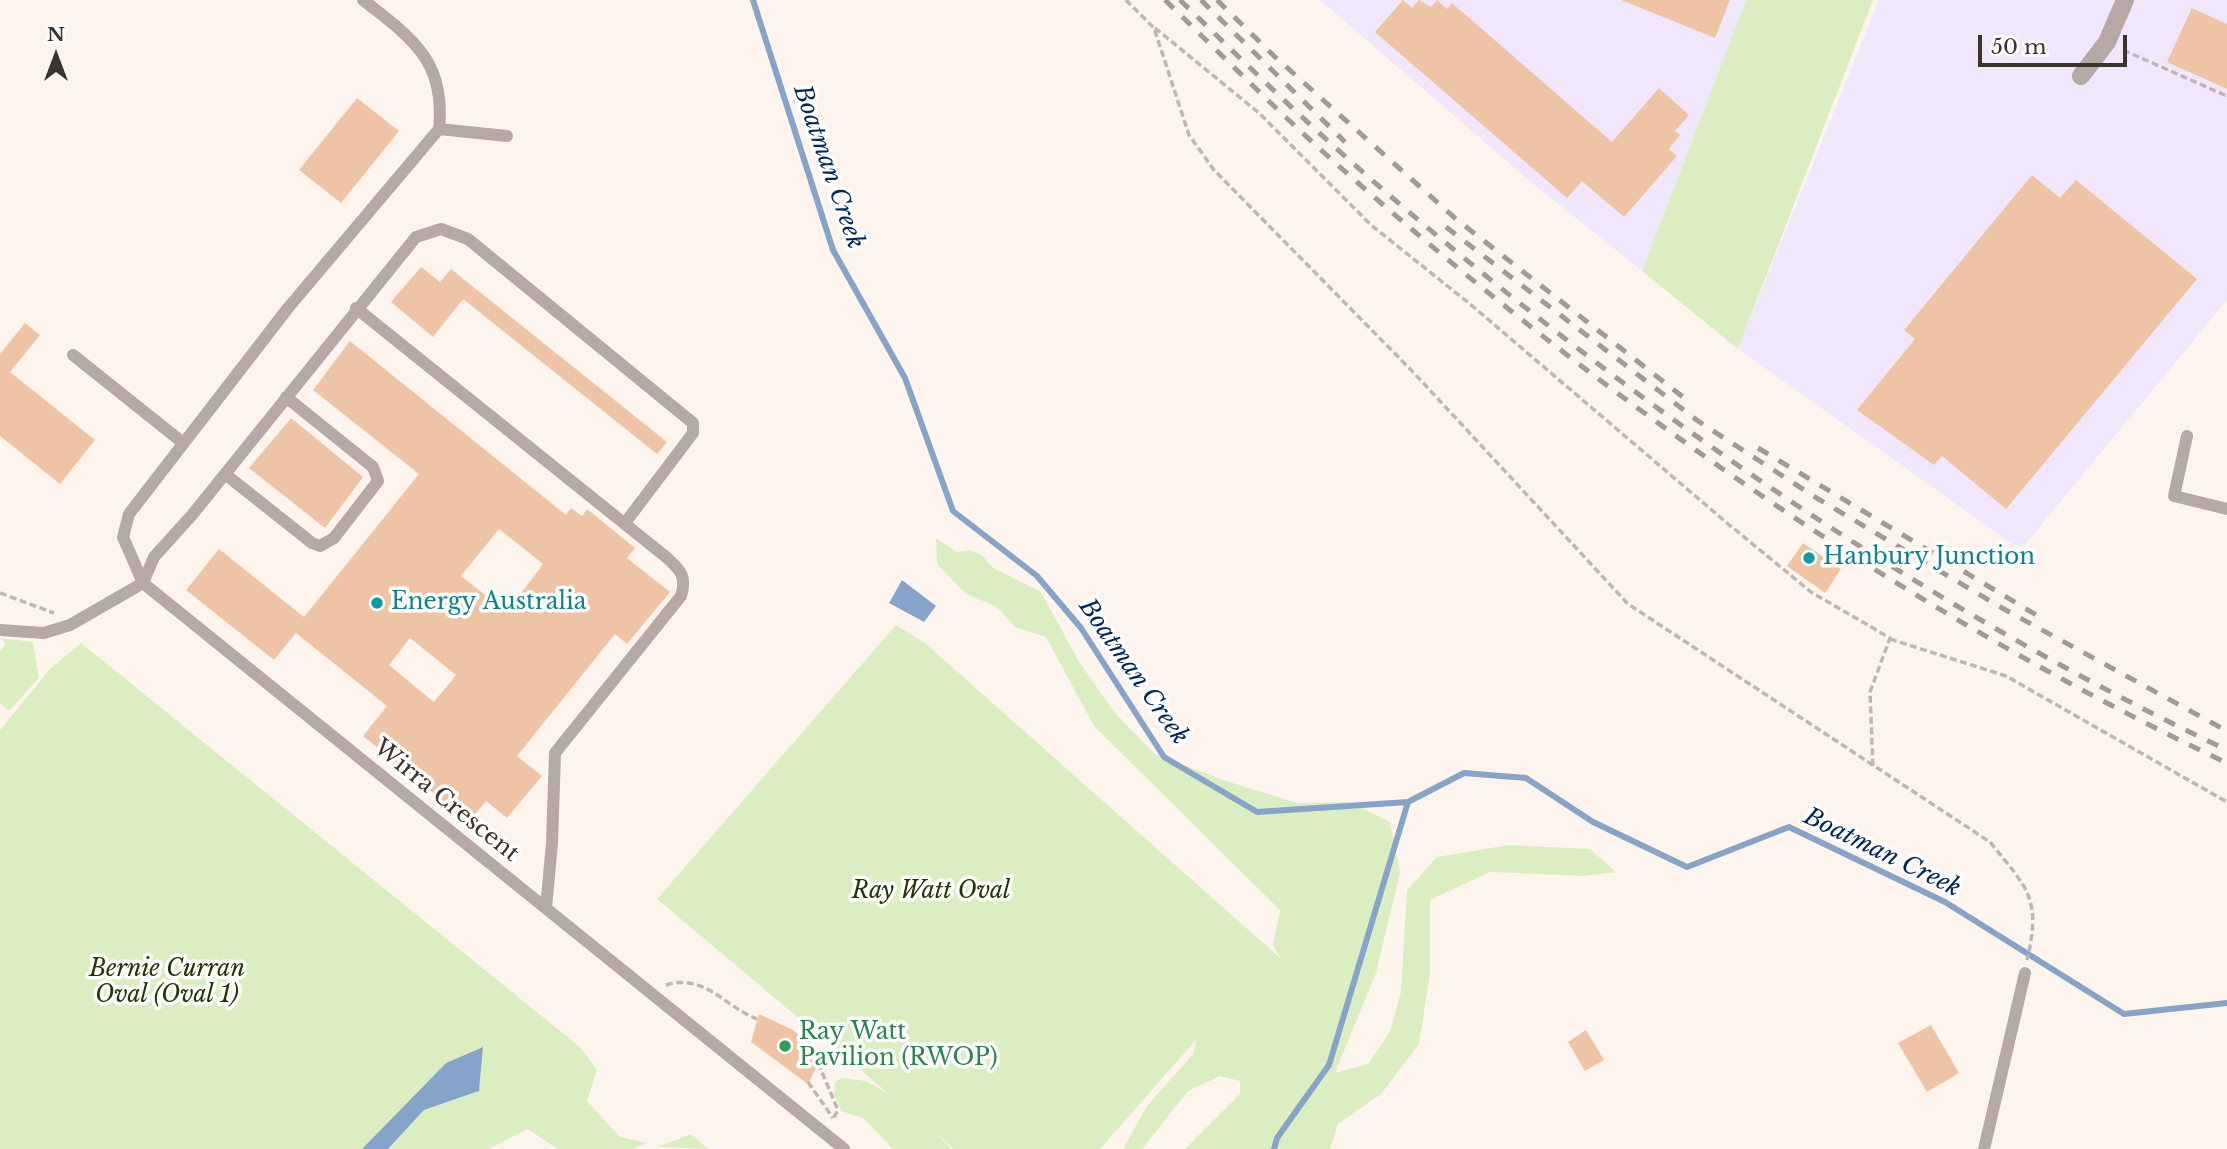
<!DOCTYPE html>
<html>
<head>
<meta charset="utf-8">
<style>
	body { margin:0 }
	#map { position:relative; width:2227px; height:1149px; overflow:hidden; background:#fef4ee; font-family:"Libre Baskerville",serif }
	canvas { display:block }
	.north { position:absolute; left:21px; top:21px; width:70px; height:70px; -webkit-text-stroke:5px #fff; paint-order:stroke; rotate:0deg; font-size:19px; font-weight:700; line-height:28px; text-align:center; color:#3c332d }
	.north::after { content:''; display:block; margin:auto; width:24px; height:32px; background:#3c332d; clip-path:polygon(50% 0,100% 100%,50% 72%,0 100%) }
	.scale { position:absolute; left:1978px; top:35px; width:149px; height:32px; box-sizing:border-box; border:4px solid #3c332d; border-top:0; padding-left:9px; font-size:21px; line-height:24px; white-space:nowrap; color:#3c332d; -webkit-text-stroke:5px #fff; paint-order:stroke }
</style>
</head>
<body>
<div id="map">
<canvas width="2227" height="1149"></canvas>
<div class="north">N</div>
<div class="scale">50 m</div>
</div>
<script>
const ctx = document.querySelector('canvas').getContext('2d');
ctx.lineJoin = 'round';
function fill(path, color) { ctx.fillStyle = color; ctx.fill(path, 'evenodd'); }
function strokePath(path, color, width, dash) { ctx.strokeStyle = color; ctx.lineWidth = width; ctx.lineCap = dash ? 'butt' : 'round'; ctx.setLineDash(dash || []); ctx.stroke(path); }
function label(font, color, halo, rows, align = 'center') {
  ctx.font = font + ' "Libre Baskerville",serif'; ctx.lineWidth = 7; ctx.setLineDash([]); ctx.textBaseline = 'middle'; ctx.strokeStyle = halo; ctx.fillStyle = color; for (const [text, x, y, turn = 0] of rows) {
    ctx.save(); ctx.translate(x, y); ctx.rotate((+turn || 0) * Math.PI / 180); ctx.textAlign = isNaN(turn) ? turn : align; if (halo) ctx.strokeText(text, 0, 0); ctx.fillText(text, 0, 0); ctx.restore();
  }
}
fill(new Path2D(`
	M1320,0h426l-104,271 -109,-87z
	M1879,0h348v300l-204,247 -12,-4 -273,-194z`), '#f1e7fd');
fill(new Path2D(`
	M1746,0h127l-135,349 -96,-78z
	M936,538l21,14 13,-2 12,5 11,13 48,24 37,68 36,52 41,42 68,26 74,23 53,-1 40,20 10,51 -24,100 -41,100 33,-9 22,-32 11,-40 6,-102 30,-33 72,-12 81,4 26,23 -33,4 -93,-4 -60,28v74l-11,70 -38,50 -43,30 -8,25h-145l55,-55v-13l-20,-5 -32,15 -46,58h-19l24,-43 46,-52 3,-14 -96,109h-146l-28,-24 26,24h-59l-30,-31 -22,-7 -7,-17 1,-12 6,-4 25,3 23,13 -232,-195 239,-274 29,18 355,315 -7,-13 7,-35 -186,-184 -48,-89 -31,-10 -18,-20 -31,-13 -29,-30z
	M0,638l33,4 6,36 -30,33 -9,-8v-52l6,-7z
	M81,643l499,404 17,23 -10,31 33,36 28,6 -17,6h-74l-29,-20 -39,20h-101l36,-39 55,-19 3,-44 -36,16 -84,86h-362v-419l50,-61z
	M691,1134l17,15 -51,-2z`), '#dbeec1');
fill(new Path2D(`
	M902,580l34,26 -12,16 -35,-19z
	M483,1047l-4,44 -55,19 -36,39h-26l84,-86z`), '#86a4ca');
strokePath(new Path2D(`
	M753,0l80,250 72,128 48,133 84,65 44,52 83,129 93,55 151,-10 56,-29 62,5 67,44 94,45 102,-40 156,75 179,112 103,-11
	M1274,1149l3,-11 52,-73 79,-263`), '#86a4ca', 6);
fill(new Path2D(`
	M1403,0l9,8 7,-8 12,7 6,-7 10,9 5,-6 160,139 47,-54 30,27 -14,16 5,4 -11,14 8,7 -53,61 -42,-36 -15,17 -192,-166z
	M1621,0h109l-15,38z
	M2192,8l35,16v65l-60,-27z
	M357,98l42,33 -58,72 -42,-33z
	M2032,175l28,23 16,-18 121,99 -191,230 -64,-53 -8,9 -77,-55 58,-71 -11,-9z
	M421,267l19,15 11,-13 216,173 -10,12 -194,-155 -30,38 -42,-35z
	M25,323l15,12 -30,37 85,68 -35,44 -60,-48v-82z
	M350,341l216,174 5,-7 11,8 5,-7 48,39 -8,10 43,34 -43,52 -12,-10 -98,122 25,20 -35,42 -21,-17 -17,21 -106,-86 24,-30 -91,-73 -22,27 -88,-70 33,-41 85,68 115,-143 -106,-84zM499,529l44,35 -36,48 -46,-36zM410,638l46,37 -22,27 -45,-37z
	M291,418l72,59 -38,51 -76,-60z
	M1803,543l38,26 -16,24 -38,-27z
	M759,1014l34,16 24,20 4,8 -13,26 -57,-42z
	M1931,1025l28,48 -32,19 -29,-49z
	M1586,1030l18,30 -19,11 -17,-29z`), '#efc4a5');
strokePath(new Path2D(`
	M1126,0l28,28 35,107 25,35 200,203 214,231 362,238c37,46 52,56 37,118
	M1155,28l104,85 112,112 99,79 257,219 84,69 79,46 -20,54 3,75
	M2123,50l104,46
	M0,593l54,20
	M1890,639l116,37 221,126
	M666,985c38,-12 58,21 91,34
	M818,1063l20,47 -5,9
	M808,1082l25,36`), '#c0b7b1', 3.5, [7, 3.5]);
strokePath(new Path2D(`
	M363,0c49,38 83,61 76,129
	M507,136l-68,-7 -151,179 -159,206 -6,23 20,46 11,-26 38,-42 224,-278 25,-8 27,10 225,184v10l-68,90
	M356,308l310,249c15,13 21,20 15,39l-126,157 -3,90 -6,65
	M73,355l109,87
	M2187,436l-13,60 53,13
	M225,474l87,69 8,3 14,-8 44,-57 -5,-14 -87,-70
	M0,630l44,3 26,-8 73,-42 701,566
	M1984,1149l41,-176`), '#b5a8a5', 12);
strokePath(new Path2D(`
	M2081,76l26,-34 18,-42`), '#b5a8a5', 18);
strokePath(new Path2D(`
	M1165,0c63,61 125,124 192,182 262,230 554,431 870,581
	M1180,0c61,59 121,118 185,174 260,227 550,428 862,576
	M1201,0l144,142
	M1217,0l57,56 182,163 227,178
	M1446,227l252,194 117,76 187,111 225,123
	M1758,448l285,171`), '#a49a94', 5, [12, 12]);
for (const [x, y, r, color] of [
	[1809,558,7,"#0f9aa8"],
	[377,603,7,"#0f9aa8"],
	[785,1046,7,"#2e9e5b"]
]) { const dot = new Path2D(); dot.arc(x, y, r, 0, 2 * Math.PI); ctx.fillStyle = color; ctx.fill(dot); strokePath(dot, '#fff', 2.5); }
label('23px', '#0d838f', '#fff', [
	["Hanbury Junction",1823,558],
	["Energy Australia",391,603]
], 'left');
label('23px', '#3c332d', '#fff', [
	["Wirra Crescent",446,801,39]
]);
label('italic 23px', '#243501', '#fff', [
	["Ray Watt Oval",931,892],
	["Bernie Curran",167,970],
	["Oval (Oval 1)",167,996]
]);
label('23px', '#27864d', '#fff', [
	["Ray Watt",799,1033],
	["Pavilion (RWOP)",799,1059]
], 'left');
label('italic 24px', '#002856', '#fff', [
	["Boatman Creek",828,167,71],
	["Boatman Creek",1133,672,55],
	["Boatman Creek",1882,853,26]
]);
</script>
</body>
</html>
